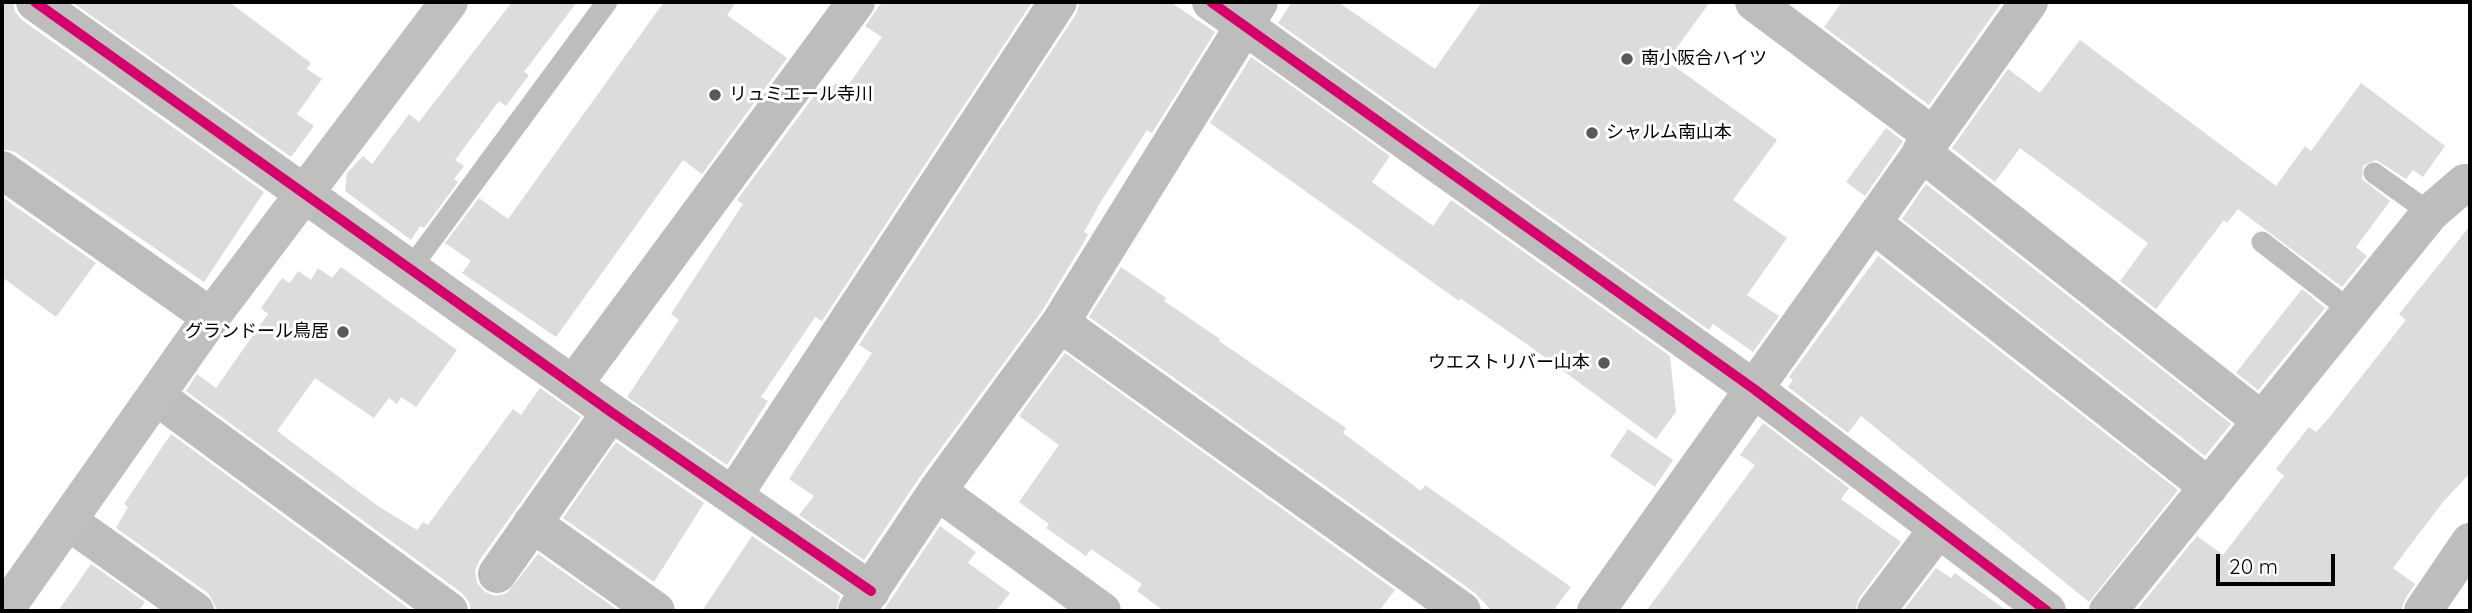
<!DOCTYPE html>
<html>
<head>
<meta charset="utf-8">
<style>
	body { margin:0 }
	#map { position:relative; width:2472px; height:613px; overflow:hidden; background:#fff; font-family:Quicksand,sans-serif }
	canvas { display:block }
	.frame { position:absolute; inset:0; border:4px solid #000; pointer-events:none }
	.scale { position:absolute; left:2216px; top:554px; width:119px; height:32px; box-sizing:border-box; border:4px solid #000; border-top:0; padding-left:9px; font-size:21px; line-height:24px; white-space:nowrap; color:#000; -webkit-text-stroke:5px #fff; paint-order:stroke }
</style>
</head>
<body>
<div id="map">
<canvas width="2472" height="613"></canvas>
<div class="frame"></div>
<div class="scale">20 m</div>
</div>
<script>
const ctx = document.querySelector('canvas').getContext('2d');
ctx.lineJoin = 'round';
function fill(path, color) { ctx.fillStyle = color; ctx.fill(path, 'evenodd'); }
function strokePath(path, color, width, dash) { ctx.strokeStyle = color; ctx.lineWidth = width; ctx.lineCap = dash ? 'butt' : 'round'; ctx.setLineDash(dash || []); ctx.stroke(path); }
function label(font, color, halo, rows, align = 'center') {
  ctx.font = font + ' Quicksand,"Noto Sans JP",sans-serif'; ctx.lineWidth = 6; ctx.setLineDash([]); ctx.textBaseline = 'middle'; ctx.strokeStyle = halo; ctx.fillStyle = color; for (const [text, x, y, turn = 0] of rows) {
    ctx.save(); ctx.translate(x, y); ctx.rotate((+turn || 0) * Math.PI / 180); ctx.textAlign = isNaN(turn) ? turn : align; if (halo) ctx.strokeText(text, 0, 0); ctx.fillText(text, 0, 0); ctx.restore();
  }
}
fill(new Path2D(`
	M2,2h11l2,10 7,8 242,172 -60,90 -189,-130 -13,-3z
	M72,2h157l82,61 -4,6 15,10 -25,35 17,12 -23,31z
	M512,2h65l-53,70 5,3 -23,31 -7,-5 -44,59 9,6 -10,13 4,3 -34,46 -4,-2 -9,14 -66,-49 2,-18 16,-17 9,8 37,-50 10,8z
	M664,2h72l-9,13 60,43 -85,116 -19,-14 -127,177 -94,-64 9,-12 -26,-18 34,-45 29,21z
	M882,2h150l-210,319 -7,-4 -54,80 7,4 -41,64 -100,-68 52,-77 -8,-6 72,-110 -6,-4 86,-116 8,6 4,-7 10,7 37,-53 -17,-11z
	M1080,2h90l45,30 -63,101 -5,-3 -47,73 -16,29 4,2 -4,8 -42,69 -123,167 -55,82 -65,-45 15,-19 -25,-17 83,-126 -13,-8 217,-331z
	M1292,2h46l97,67 47,-67h228l-43,59 110,79 -44,60 54,38 -40,57 32,21 -26,36 -40,-28 -4,6 -431,-307z
	M1842,2h160l-73,103 -105,-78z
	M2080,40l196,146 29,-40 6,5 50,-68 84,63 -22,31 -10,-7 -7,9 -30,-19 -13,6 -1,13 28,22 -34,46 11,9 -25,31 -104,-78 -11,14 -3,-3 -68,89 -36,-28 28,-38 -128,-95 -25,34 -43,-34 56,-79 32,24z
	M1251,57l139,99 -18,26 61,44 18,-26 219,156 6,56 -20,27 -128,-94 -68,-47 -1,3 -249,-178z
	M1886,128l17,13 -38,55 -19,-14z
	M1926,184l305,240 -26,32 -303,-237z
	M2,197l94,66 -40,54 -54,-40z
	M2470,226v247l-27,29 -50,66 22,16 -10,15 -4,12h-265l61,-75 26,19 61,-79 -8,-7 33,-42 7,5 12,-13 78,-99 -7,-6z
	M1878,256l300,234 -89,112 -228,-186 -13,17 -60,-46 5,-7 -4,-3z
	M341,267l116,83 -41,57 -15,-10 -4,7 -8,-6 -15,20 -59,-40 -38,53 101,75 39,24 6,-8 5,3 85,-116 8,6 19,-27 41,29 -102,144 -4,10 2,12 8,9 11,4 11,-3 31,-39 81,57h-148l-2,-9 -7,-9 -276,-202 11,-17 19,14 52,-74 -7,-6 21,-30 8,5 8,-12 13,9 7,-12 14,10z
	M1121,267l45,31 -2,3 56,38 -1,2 127,87 -3,5 78,58 4,-6 146,102 -18,24h-61l-17,-18 -386,-276z
	M2302,289l23,19 -67,82 -22,-17z
	M1065,353l330,237 -16,21h-215l-27,-20 5,-7 -51,-35 -5,7 -40,-28 3,-4 -30,-22 40,-57 -40,-29z
	M1763,423l86,65 -8,11 60,43 -42,56 -4,13h-209l109,-146 -15,-10z
	M1628,429l45,31 -18,27 -45,-31z
	M171,434l241,177h-192l-4,-3 -8,-15 -92,-65 12,-21 -4,-3z
	M616,442l88,61 -50,79 -91,-64z
	M940,526l36,26 -8,11 42,30 -14,18h-113z
	M752,536l88,60 -4,15h-134z
	M91,564l54,38 -7,9h-80z
	M1936,568l15,10 4,-5 52,38h-104z`), '#dcdcdc');
strokePath(new Path2D(`
	M2374,173l56,40
	M2262,242l89,69
	M410,269l197,-267`), '#bdbdbd', 21);
strokePath(new Path2D(`
	M35,2l576,410 260,179
	M1211,2l543,387 293,222
	M1754,2l179,134
	M1921,152l341,269
	M2,170l209,147
	M1872,223l337,264
	M1060,323l402,288
	M573,385l283,-383
	M156,396l293,215
	M937,491l165,120
	M733,496l325,-494
	M68,521l127,90
	M532,523l124,88
	M497,574l114,-162
	M857,610l80,-119 123,-168 199,-321
	M1596,611l433,-609
	M1876,611l62,-82
	M2108,611l322,-398 35,-30 5,4
	M2423,611l47,-69`), '#bdbdbd', 38);
strokePath(new Path2D(`
	M4,611l207,-294 238,-315`), '#bfbfbf', 38);
strokePath(new Path2D(`
	M35,2l576,410 260,179
	M1211,2l543,387 293,222`), '#d6006c', 10);
for (const [x, y, r, color] of [
	[1627,59,7,"#595959"],
	[715,95,7,"#595959"],
	[1592,133,7,"#595959"],
	[343,332,7,"#595959"],
	[1604,363,7,"#595959"]
]) { const dot = new Path2D(); dot.arc(x, y, r, 0, 2 * Math.PI); ctx.fillStyle = color; ctx.fill(dot); strokePath(dot, '#fff', 2.5); }
label('18px', '#000', '#fff', [
	["南小阪合ハイツ",1641,59],
	["リュミエール寺川",729,95],
	["シャルム南山本",1606,133],
	["グランドール鳥居",329,332,"right"],
	["ウエストリバー山本",1590,363,"right"]
], 'left');
</script>
</body>
</html>
